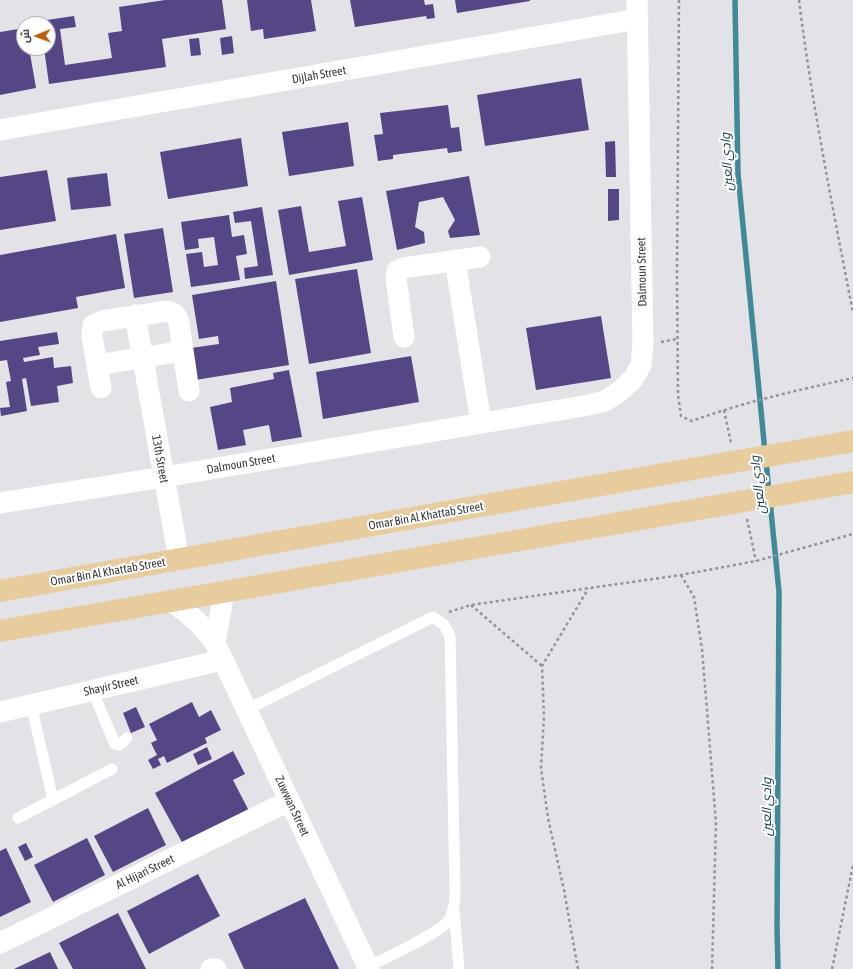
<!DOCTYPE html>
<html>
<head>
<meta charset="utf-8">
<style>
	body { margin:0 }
	#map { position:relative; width:853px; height:969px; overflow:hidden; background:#e3e2e6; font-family:"Asap Condensed",Cairo,sans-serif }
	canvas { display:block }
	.north { position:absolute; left:16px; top:16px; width:40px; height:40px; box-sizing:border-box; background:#fff; border:1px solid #afafb0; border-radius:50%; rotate:269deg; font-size:11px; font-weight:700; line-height:16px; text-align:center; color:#383839 }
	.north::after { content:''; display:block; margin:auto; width:14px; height:18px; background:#bc5e10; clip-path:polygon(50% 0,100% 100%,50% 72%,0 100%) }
</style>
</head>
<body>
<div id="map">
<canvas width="853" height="969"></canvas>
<div class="north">ش</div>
</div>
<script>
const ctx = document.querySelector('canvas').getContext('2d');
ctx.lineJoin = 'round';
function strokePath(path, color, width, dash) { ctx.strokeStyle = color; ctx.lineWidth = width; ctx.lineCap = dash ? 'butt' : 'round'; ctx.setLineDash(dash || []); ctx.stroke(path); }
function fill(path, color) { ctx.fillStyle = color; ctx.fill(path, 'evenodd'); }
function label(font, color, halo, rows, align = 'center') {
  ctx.font = font + ' "Asap Condensed",Cairo,sans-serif'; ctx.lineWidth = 4; ctx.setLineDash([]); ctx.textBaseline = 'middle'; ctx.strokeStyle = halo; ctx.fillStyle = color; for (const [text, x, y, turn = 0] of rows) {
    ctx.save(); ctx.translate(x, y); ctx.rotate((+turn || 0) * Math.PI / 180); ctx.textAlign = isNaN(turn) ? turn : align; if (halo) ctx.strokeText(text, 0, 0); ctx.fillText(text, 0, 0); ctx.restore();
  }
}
strokePath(new Path2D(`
	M735,0l3,174 27,278
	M766,461l3,31
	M770,501l9,91 -2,336 1,41`), '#3f8998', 5.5);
fill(new Path2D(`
	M165,0h57l4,29 -64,10 4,28 -117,17 -5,-36h4v-24h-8v-3l34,-5 2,11 -16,2 5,36 47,-7 -4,-25 14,-2 -3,-24z
	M247,0h64l5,31 -52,8 -1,-10 -12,2z
	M350,0h74l1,5 8,-1 2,14 -8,1 -1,-3 -71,11z
	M455,0h75v1l-73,12z
	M24,28v20h5l7,40 -36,7v-63z
	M232,36l2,17 -12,2 -2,-17z
	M199,38l2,17 -10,1 -2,-17z
	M581,78l8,52 -104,16 -8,-51z
	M448,105l3,23 8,-1 3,24 -14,2 -1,-5 -54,7v4l-15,2 -4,-26 9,-1 -3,-21z
	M348,122l6,44 -65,10 -7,-44z
	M241,138l7,48 -80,13 -8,-47z
	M615,141l1,36h-10l-1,-35z
	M47,170l9,51 -56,9v-53z
	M107,173l4,33 -40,4 -4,-32z
	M469,176l11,59 -30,3 -2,-7 7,-11 -12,-23 -24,5 -4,25 9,5 1,11 -28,7 -11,-59z
	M608,189h11v31l-11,1z
	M362,197l11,63 -84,15 -11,-65 23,-4 8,46 37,-6 -8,-45z
	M262,207l11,68 -28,4 -1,-11 14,-2 -7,-45 -16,2 -2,-11z
	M229,215l3,22 12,-2 3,19 -11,2 4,24 -49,7 -5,-33 16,-2 2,15 14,-2 -4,-28 -16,2 1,9 -14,2 -4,-28z
	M163,228l10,64 -39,6 -10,-64z
	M116,234l9,54 -49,9 2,11 -78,14v-67z
	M357,269l14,84 -62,11 -14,-85z
	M276,281l13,84 -100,16 -5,-32 35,-5 -1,-8 -19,3 -7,-44z
	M601,316l10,62 -75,12 -10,-62z
	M57,332l2,12 -21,3 2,8 -17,3 1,4 29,-5 1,11 17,-2 2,17 -16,3 2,16 -28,4 -5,-28 -4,1 5,32 -26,5 -1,-8 10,-1 -4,-25 5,-1 -4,-21 -7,1v-20z
	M411,356l8,46 -96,17 -7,-47z
	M289,370l13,67 -30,5 -3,-17 -26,5 3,15 -28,5 -8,-43 22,-5 -2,-14 44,-9 -1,-6z
	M192,702l7,15 12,-7 10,20 -16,8 2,5 -40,20 -3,-7 -6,3 3,6 -8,4 -5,-9 9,-5 -6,-12 6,-3 -8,-16z
	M136,707l9,20 -14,6 -8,-20z
	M207,747l5,12 -14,6 -5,-11z
	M233,751l12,23 -12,6 16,31 -65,35 -29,-53z
	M148,808l18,37 -53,27 -19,-36z
	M87,838l18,37 -52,27 -19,-37z
	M26,843l7,14 -8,4 -7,-14z
	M6,848l25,54 -31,15v-66z
	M198,874l22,42 -71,38 -22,-43z
	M305,898l34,71h-95l-16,-35z
	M118,913l28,56h-73l-14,-26z
	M50,952l8,17h-44z`), '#554785');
strokePath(new Path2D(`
	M679,0l-2,277 1,117 3,22 11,5c52,-19 106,-31 161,-43
	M799,0c13,105 34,209 54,313
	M661,342l16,-3
	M724,410l7,33
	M747,519l9,42
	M681,575l13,22 8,52 5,61 9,113 -4,146
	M471,605l71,61
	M449,612l22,-7 210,-30 75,-14 97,-27
	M578,969l-14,-79 -16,-72 -7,-50 3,-51 -2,-51 46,-77
	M832,969l21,-104`), '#949496', 2.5, [3, 3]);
strokePath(new Path2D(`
	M92,690l23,54 4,1 8,-7
	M31,704l22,96
	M246,710l187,-93 11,8 6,11 5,257c0,10 -1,18 -6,27 -8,13 -64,38 -81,47
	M18,818l94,-49
	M454,910l5,59`), '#fff', 11);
strokePath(new Path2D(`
	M0,130l638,-111
	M455,260l26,163
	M135,315l44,245
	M404,337l-8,-59 1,-7 6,-3 77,-11
	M97,365l86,-14
	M101,388l-9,-52 1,-11 9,-4 66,-10c7,2 9,5 11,12l10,68
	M0,503l164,-26 425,-72 16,-4 15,-10 13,-12 8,-14 2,-21 -6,-344
	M172,602c19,13 29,22 43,41l154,326
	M215,643l9,-51
	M0,712l222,-52
	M0,943l289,-142
	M211,969h5`), '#fff', 21);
strokePath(new Path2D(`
	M0,591c285,-49 568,-102 853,-150
	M0,631c285,-48 568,-101 853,-149`), '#e7cd9e', 22);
label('12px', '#383839', '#fff', [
	["Dijlah Street",319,75,-10],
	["Dalmoun Street",642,272,-91],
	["13th Street",160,459,80],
	["Dalmoun Street",241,464,-10],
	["Omar Bin Al Khattab Street",426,516,-10],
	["Omar Bin Al Khattab Street",108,572,-10],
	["Shayir Street",111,686,-13],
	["Zuwwan Street",292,806,65],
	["Al Hijari Street",145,872,-26]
]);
label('italic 13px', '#093a43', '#fff', [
	["وادي العين",727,162,-93],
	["وادي العين",758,485,-96],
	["وادي العين",767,807,-90]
]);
</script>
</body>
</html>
